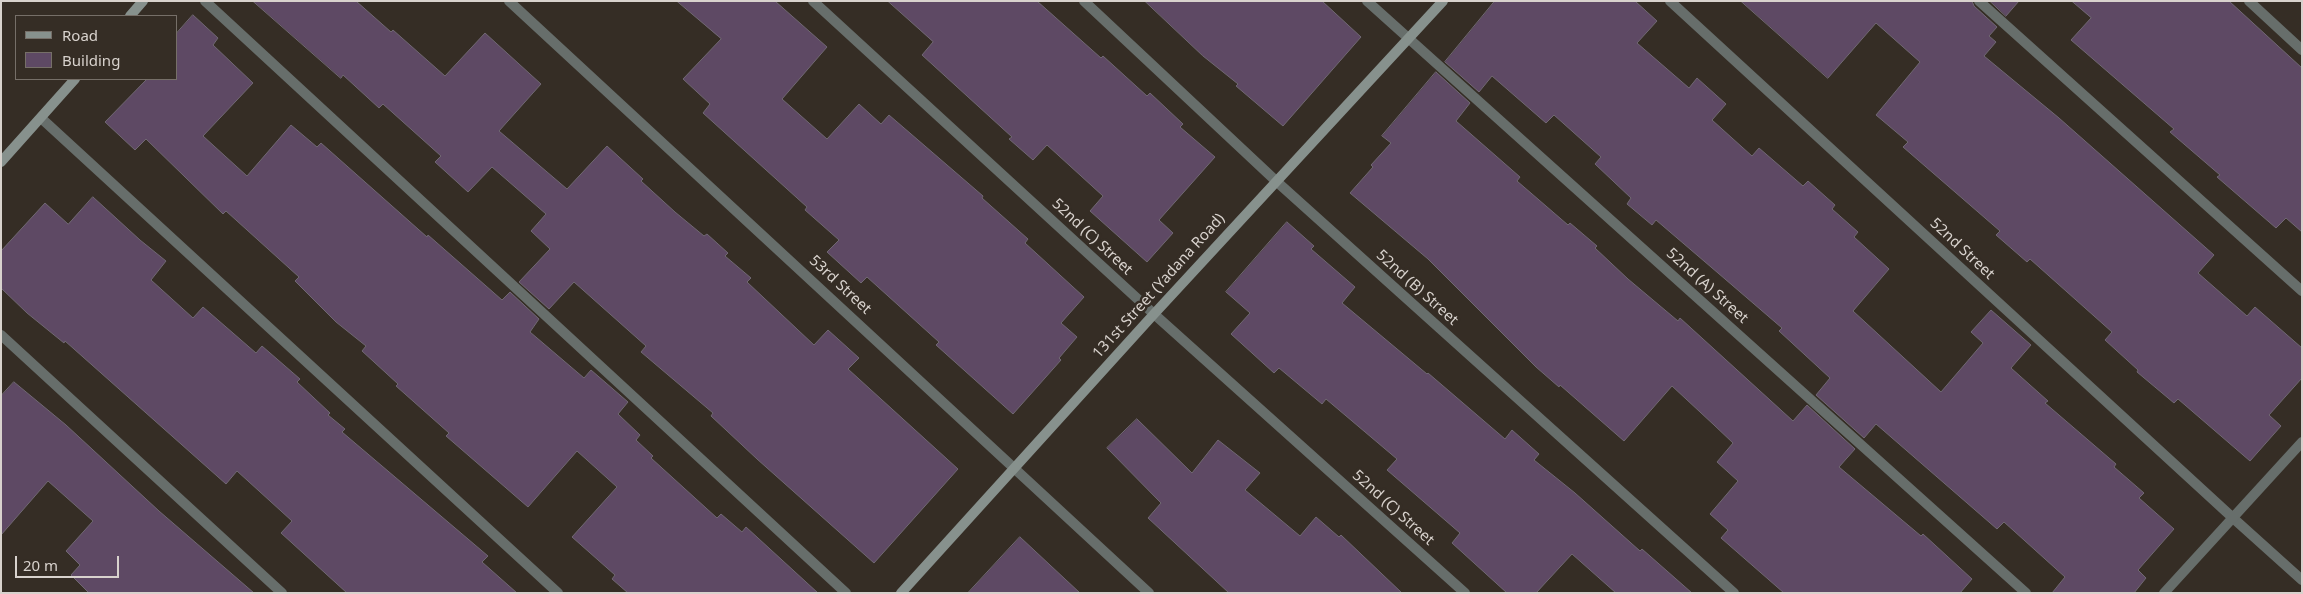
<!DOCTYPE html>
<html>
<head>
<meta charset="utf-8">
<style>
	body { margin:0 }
	#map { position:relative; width:2303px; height:594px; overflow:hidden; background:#352d25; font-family:"Noto Sans",sans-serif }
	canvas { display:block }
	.frame { position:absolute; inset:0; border:2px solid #d8d2cd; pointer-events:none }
	.legend { position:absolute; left:15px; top:15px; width:162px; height:65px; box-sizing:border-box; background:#352d25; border:1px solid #766f68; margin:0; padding:6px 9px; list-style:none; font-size:15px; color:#d8d2cd }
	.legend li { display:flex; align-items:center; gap:10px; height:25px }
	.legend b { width:25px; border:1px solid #766f68 }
	.scale { position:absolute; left:15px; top:556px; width:104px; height:22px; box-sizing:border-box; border:2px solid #d8d2cd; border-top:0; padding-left:6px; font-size:15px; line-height:18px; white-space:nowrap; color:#d8d2cd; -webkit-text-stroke:4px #352d25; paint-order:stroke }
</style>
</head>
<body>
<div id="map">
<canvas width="2303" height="594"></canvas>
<div class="frame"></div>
<ul class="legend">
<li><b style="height:6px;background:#87918d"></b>Road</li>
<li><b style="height:14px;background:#5e4964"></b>Building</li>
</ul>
<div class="scale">20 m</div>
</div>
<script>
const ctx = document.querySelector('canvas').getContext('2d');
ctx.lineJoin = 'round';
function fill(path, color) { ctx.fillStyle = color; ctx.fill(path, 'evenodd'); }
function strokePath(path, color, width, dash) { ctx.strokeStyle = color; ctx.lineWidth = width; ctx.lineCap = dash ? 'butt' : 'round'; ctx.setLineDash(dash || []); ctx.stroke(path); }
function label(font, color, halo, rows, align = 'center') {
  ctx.font = font + ' "Noto Sans",sans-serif'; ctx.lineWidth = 5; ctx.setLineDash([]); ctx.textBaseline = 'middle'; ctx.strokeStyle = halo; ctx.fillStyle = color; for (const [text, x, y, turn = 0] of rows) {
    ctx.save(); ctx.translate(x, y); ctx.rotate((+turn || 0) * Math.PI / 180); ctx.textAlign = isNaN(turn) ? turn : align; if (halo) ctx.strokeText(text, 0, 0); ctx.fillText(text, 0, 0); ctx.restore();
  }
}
const building = new Path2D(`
	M253,1h103l35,31 2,-2 52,46 40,-43 56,51 -42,47 68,58 40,-43 36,33 -2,2 34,31 29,24 3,-2 21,19 -3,3 26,22 -4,4 67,63 14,-15 31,28 -11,11 110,100 -84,94 -117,-104 -46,-43 2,-3 -72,-61 5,-6 -72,-64 -25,27 -30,-27 31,-33 -19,-18 15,-17 -54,-47 -24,25 -33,-30 6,-6 -58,-52 -4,4 -36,-33 -2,3z
	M677,1h98l52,46 -45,52 45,40 32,-35 22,20 8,-9 94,81 -1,2 46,41 -3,4 59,54 -23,26 16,14 -18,21 2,2 -48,54 -77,-69 3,-3 -72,-65 -6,6 -34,-31 12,-12 -34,-30 2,-3 -104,-94 7,-9 -27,-25 38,-40z
	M888,1h149l64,57 2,-2 44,40 3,-3 33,31 -3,3 35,30 -56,63 14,13 -26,29 -57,-51 13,-15 -56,-51 -14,15 -24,-21 3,-2 -90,-82 11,-13z
	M1145,1h177l39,36 -78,89 -47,-40 2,-2 -35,-28z
	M1495,1h140l22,20 -20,22 52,45 8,-10 29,26 -14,16 40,36 7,-8 44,38 5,-5 27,24 -3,4 26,23 -4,5 35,32 -36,42 88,81 42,-49 -12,-11 20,-22 40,35 -20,23 37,33 -3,2 71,61 -2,3 30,26 -5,5 35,31 -36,41 8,8 -12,15h-82l13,-16 -61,-55 -7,7 -121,-105 -12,14 -48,-43 14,-17 -51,-47 3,-3 -57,-49 -69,-59 -4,5 -25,-21 4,-6 -36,-34 6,-7 -47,-42 -8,8 -54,-47 -13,16 -34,-30z
	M1741,1h231l2,5 23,21 -8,9 7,6 -12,14 75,62 155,137 -16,18 49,43 8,-9 47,41v30l-33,37 12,11 -31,35 -72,-62 -4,4 -37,-31 1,-2 -33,-30 7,-8 -82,-73 -3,3 -31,-27 4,-4 -97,-84 5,-5 -32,-27 44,-53 -44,-39 -48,55z
	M1990,1h29l-13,15z
	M2072,1h157l73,67v164l-16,-14 -10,10 -59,-51 3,-2 -50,-43 4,-3 -103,-89 20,-22z
	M193,15l25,23 -5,7 40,38 -50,53 44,40 44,-51 26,22 4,-4 106,94 1,-2 74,65 8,-8 29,27 -9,13 54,46 7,-8 37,32 -10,12 22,21 -4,5 17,16 -2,2 66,60 4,-4 21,18 4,-5 72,66h-190l-16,-14 3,-4 -43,-38 45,-50 -40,-36 -49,56 -82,-71 3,-3 -53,-47 2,-2 -36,-33 4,-5 -30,-24 -41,-41 4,-4 -73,-66 -3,3 -77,-75 -11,11 -30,-28 42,-43h29v-45z
	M1436,72l34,31 -14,18 64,56 -3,4 51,44 2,-2 27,23 -2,2 33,31 50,42 2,-3 113,103 14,-16 48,44 -16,18 82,69 2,-2 49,45 -12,14h-176l-63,-55 7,-8 -18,-16 28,-33 -21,-19 16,-19 -19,-18 -42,-39 -48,55 -64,-56 -1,2 -23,-20 -108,-108 -78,-66 23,-26 -2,-2 20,-22 -9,-7z
	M93,197l47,43 26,21 -15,19 42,38 10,-11 53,46 6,-7 38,33 -3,3 33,31 -2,2 17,14 -3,3 146,124 -6,6 35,31h-170l-66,-60 11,-12 -55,-50 -11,13 -161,-143 -1,2 -37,-30 -26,-25v-37l44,-48 23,21z
	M1287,222l27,24 -3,3 44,38 -13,16 85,71 1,-1 77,66 7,-9 27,24 -5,6 41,33 65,58 2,-2 50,44h-76l-44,-39 -36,39h-29l-55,-50 8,-10 -73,-63 10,-11 -71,-60 -4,5 -43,-36 -5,5 -43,-39 19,-21 -24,-21z
	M14,382l52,43 93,86 95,82h-165l-18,-18 9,-10 -14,-14 27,-30 -45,-40 -47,54v-139z
	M1137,419l55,54 26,-33 42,33 -15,17 55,46 16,-19 23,20 2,-2 61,58h-173l-81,-75 13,-15 -54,-55z
	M1020,537l60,56h-112z`);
fill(building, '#5e4964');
strokePath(building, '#706872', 1);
strokePath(new Path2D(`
	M2233,518l69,62`), '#676e6b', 10);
strokePath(new Path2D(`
	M205,1l641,592
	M509,1l640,592
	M813,1l341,313 311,279
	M1084,1l192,180 458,412
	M1367,1l659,592
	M1670,1l563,517
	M1979,1l323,290
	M2249,1l53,49
	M41,118l517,475
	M1,335l281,258
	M2164,593l138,-151`), '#676e6b', 10);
strokePath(new Path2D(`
	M130,16l13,-15
	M1,162l74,-83
	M901,593l253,-279 289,-313`), '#87918d', 10);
label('15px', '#d8d2cd', '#352d25', [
	["52nd (C) Street",1092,237,43],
	["52nd Street",1962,249,43],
	["53rd Street",840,285,43],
	["131st Street (Yadana Road)",1159,286,-48],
	["52nd (A) Street",1707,286,42],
	["52nd (B) Street",1417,288,42],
	["52nd (C) Street",1393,508,42]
]);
</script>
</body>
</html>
